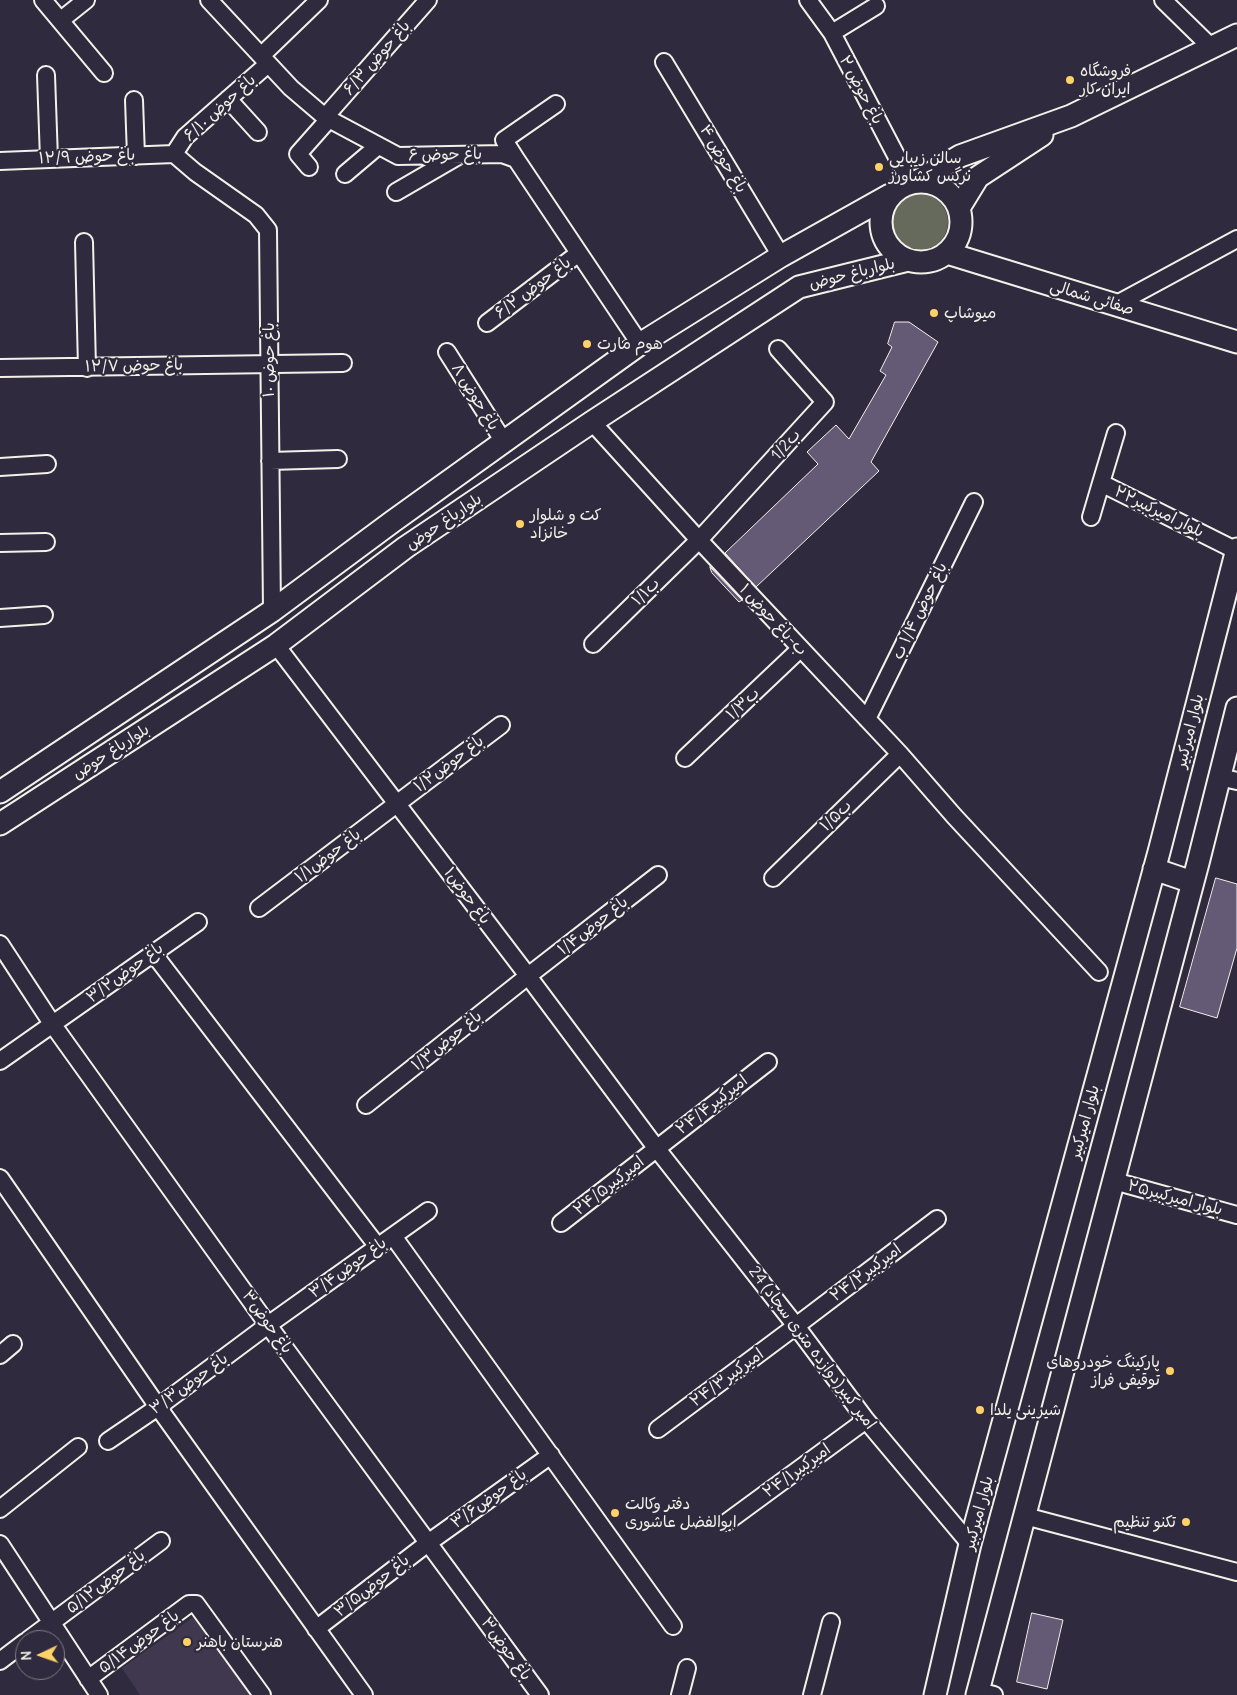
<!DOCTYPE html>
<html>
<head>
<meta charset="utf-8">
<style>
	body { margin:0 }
	#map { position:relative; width:1237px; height:1695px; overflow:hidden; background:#2f2a3d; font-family:Delius,sans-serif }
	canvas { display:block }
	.north { position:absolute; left:15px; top:1630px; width:50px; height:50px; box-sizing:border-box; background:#2f2a3d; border:1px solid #7e7a81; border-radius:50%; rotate:267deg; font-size:14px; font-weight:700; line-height:20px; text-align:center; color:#f4f1e8 }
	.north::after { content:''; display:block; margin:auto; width:18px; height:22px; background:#ffd166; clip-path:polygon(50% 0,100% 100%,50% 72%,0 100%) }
</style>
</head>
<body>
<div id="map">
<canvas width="1237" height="1695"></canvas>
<div class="north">N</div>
</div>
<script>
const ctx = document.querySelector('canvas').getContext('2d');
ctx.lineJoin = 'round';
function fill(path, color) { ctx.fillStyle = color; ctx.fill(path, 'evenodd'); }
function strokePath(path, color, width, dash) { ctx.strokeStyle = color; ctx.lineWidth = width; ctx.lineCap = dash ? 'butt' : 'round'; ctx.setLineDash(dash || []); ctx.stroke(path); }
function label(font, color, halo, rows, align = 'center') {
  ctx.font = font + ' Delius,"Playpen Sans Arabic",sans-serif'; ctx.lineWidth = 4.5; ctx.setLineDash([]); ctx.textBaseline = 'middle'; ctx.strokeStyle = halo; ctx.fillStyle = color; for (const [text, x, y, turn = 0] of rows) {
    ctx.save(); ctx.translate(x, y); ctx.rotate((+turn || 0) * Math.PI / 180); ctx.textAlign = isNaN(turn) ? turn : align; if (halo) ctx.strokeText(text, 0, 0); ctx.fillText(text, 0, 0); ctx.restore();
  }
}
fill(new Path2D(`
	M196,1615l55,80h-111l-18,-27z`), '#3f384e');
fill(new Path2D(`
	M892 222a28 28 0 1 1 56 0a28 28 0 1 1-56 0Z`), '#666a5d');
const building = new Path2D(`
	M895,322h14l29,20 -67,120 8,9 -123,116 -31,-34 93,-89 -11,-12 29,-27 13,14 37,-64 -6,-4 12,-24 -4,-3z
	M710,567l32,33 -3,2 -27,-29z
	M1216,878l21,6v64l-20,70 -37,-11z
	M1032,1613l31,7 -16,69 -30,-7z`);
fill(building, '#655a76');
strokePath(building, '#f4f1e8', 1);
const minor = new Path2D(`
	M43,0l61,73
	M209,0l82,88 34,29 73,39 104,-2 14,5 124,185
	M808,0l24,33 78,149
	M1163,0l49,48
	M61,20l25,-20
	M832,33l44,-27
	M262,55l57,-55
	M664,62l117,194
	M46,75l3,84
	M228,99l30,33
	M134,100l2,56
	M325,117l103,-117
	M174,154l21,18 61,43 12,15 4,381
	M174,154l11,-17 83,-73
	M516,159l-12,-19 52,-36
	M0,161l174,-7
	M309,167l-11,-13 31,-35
	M345,174l33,-28
	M396,192l62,-36
	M84,242l3,126
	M1115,305l122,-66
	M487,323l92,-70
	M447,352l57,90
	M0,368l343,-5
	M592,422l107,118 201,214 54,62 145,156
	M1116,433l-15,50 136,68
	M270,461l68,-2
	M0,467l47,-3
	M1091,517l10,-34
	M0,543l46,-1
	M0,618l44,-3
	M593,644l106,-104 126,-138 -47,-53
	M276,645l252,331 129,173 139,177 70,94 104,124
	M867,719l107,-217
	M685,758l115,-109
	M1219,777l18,4
	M773,878l127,-124
	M259,908l242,-183
	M0,944l53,81 215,300 272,370
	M153,953l225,294
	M0,1061l198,-139
	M366,1105l162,-129 130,-101
	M0,1178l158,229 206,288
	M1114,1181l123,34
	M561,1223l207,-161
	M393,1236l280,390
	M0,1355l13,-11
	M658,1429l138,-103 141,-107
	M108,1441l50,-34 110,-82 160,-114
	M0,1509l78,-62
	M1025,1516l212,56
	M727,1522l139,-102
	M0,1544l99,151
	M316,1629l112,-86 123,-88
	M28,1640l133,-99
	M0,1661l25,-19
	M88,1679l101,-75h7l66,91
	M978,1691l16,4
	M680,1695l7,-27
	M812,1695l19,-73`);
const major = new Path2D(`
	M918,181l42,-25 111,-40 166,-81
	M881 222a40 40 0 1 1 80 0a40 40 0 1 1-80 0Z
	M959,208l19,-31 64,-42
	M947,253l290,89
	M0,792l272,-181 120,-89 248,-178 141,-88 109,-61
	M0,824l276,-179 130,-98 186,-125 207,-135 109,-27
	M1154,869l38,13
	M935,1695l35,-151 189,-692 78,-303
	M977,1695l221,-832 39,-155`);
strokePath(minor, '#f4f1e8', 20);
strokePath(major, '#f4f1e8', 25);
strokePath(minor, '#2f2a3d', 16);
strokePath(major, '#2f2a3d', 21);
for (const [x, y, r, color] of [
	[1070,80,5,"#ffd166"],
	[879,167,5,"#ffd166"],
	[934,313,5,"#ffd166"],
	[587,344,5,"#ffd166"],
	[520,524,5,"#ffd166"],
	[1170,1371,5,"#ffd166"],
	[980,1410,5,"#ffd166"],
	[615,1513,5,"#ffd166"],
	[1186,1522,5,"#ffd166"],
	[187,1642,5,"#ffd166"]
]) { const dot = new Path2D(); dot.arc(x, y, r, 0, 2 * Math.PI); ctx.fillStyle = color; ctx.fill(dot); strokePath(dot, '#2f2a3d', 2); }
label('16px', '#f4f1e8', '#2f2a3d', [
	["۶/۳ باغ حوض",377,58,-49],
	["۲ باغ حوض",861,90,62],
	["۶/۱۰ باغ حوض",220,108,-42],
	["۶ باغ حوض",445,155,-1],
	["۱۲/۹ باغ حوض",87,157,-2],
	["۴ باغ حوض",723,159,59],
	["بلوارباغ حوض",852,274,-14],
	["۶/۲ باغ حوض",533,288,-37],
	["صفائی شمالی",1092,298,17],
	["۱۰ باغ حوض",269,360,-90],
	["۱۲/۷ باغ حوض",134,366,-1],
	["۸ باغ حوض",475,397,58],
	["1/2ب",786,445,-48],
	["بلوار امیرکبیر۲۲",1159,512,26],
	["بلوارباغ حوض",444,522,-34],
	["ب۱/۱",646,592,-45],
	["باغ حوض ۱/۴ ب",920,611,-64],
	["۱ ب-باغ حوض",773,620,47],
	["ب۱/۳",743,704,-43],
	["بلوار امیرکبیر",1190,731,-76],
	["بلوارباغ حوض",111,752,-33],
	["باغ حوض۱/۲",449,764,-37],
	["ب۱/۵",836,816,-44],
	["باغ حوض۱/۱",328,856,-37],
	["باغ حوض۱",467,896,53],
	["باغ حوض۱/۴",593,926,-38],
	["باغ حوض۳/۲",125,973,-36],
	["باغ حوض۱/۳",447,1041,-39],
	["امیرکبیر۲۴/۴",712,1105,-38],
	["بلوار امیرکبیر",1085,1122,-75],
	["امیرکبیر۲۴/۵",609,1186,-38],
	["بلوار امیرکبیر۲۵",1175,1198,15],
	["باغ حوض۳/۴",348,1268,-36],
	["امیرکبیر۲۴/۲",866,1273,-37],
	["باغ حوض۳",267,1322,54],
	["24 امیر کبیر(دوازده متری سجاد)",812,1348,53],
	["امیرکبیر۲۴/۳",727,1378,-36],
	["باغ حوض۳/۳",189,1384,-36],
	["امیرکبیر۲۴/۱",797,1471,-36],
	["باغ حوض۳/۶",489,1499,-36],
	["بلوار امیرکبیر",979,1513,-75],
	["باغ حوض۵/۱۲",106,1582,-37],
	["باغ حوض۳/۵",372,1586,-38],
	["باغ حوض۵/۱۴",139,1642,-36],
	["باغ حوض۳",506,1649,54]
]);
label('16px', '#f4f1e8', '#2f2a3d', [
	["فروشگاه",1080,71],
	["ایران کار",1080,89],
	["سالن زیبایی",889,158],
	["نرگس کشاورز",889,176],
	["میوشاپ",944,313],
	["هوم مارت",597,344],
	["کت و شلوار",530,515],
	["خانزاد",530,533],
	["پارکینگ خودروهای",1160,1362,"right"],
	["توقیفی فراز",1160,1380,"right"],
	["شیرینی یلدا",990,1410],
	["دفتر وکالت",625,1504],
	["ابوالفضل عاشوری",625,1522],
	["تکنو تنظیم",1176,1522,"right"],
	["هنرستان باهنر",197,1642]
], 'left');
</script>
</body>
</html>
